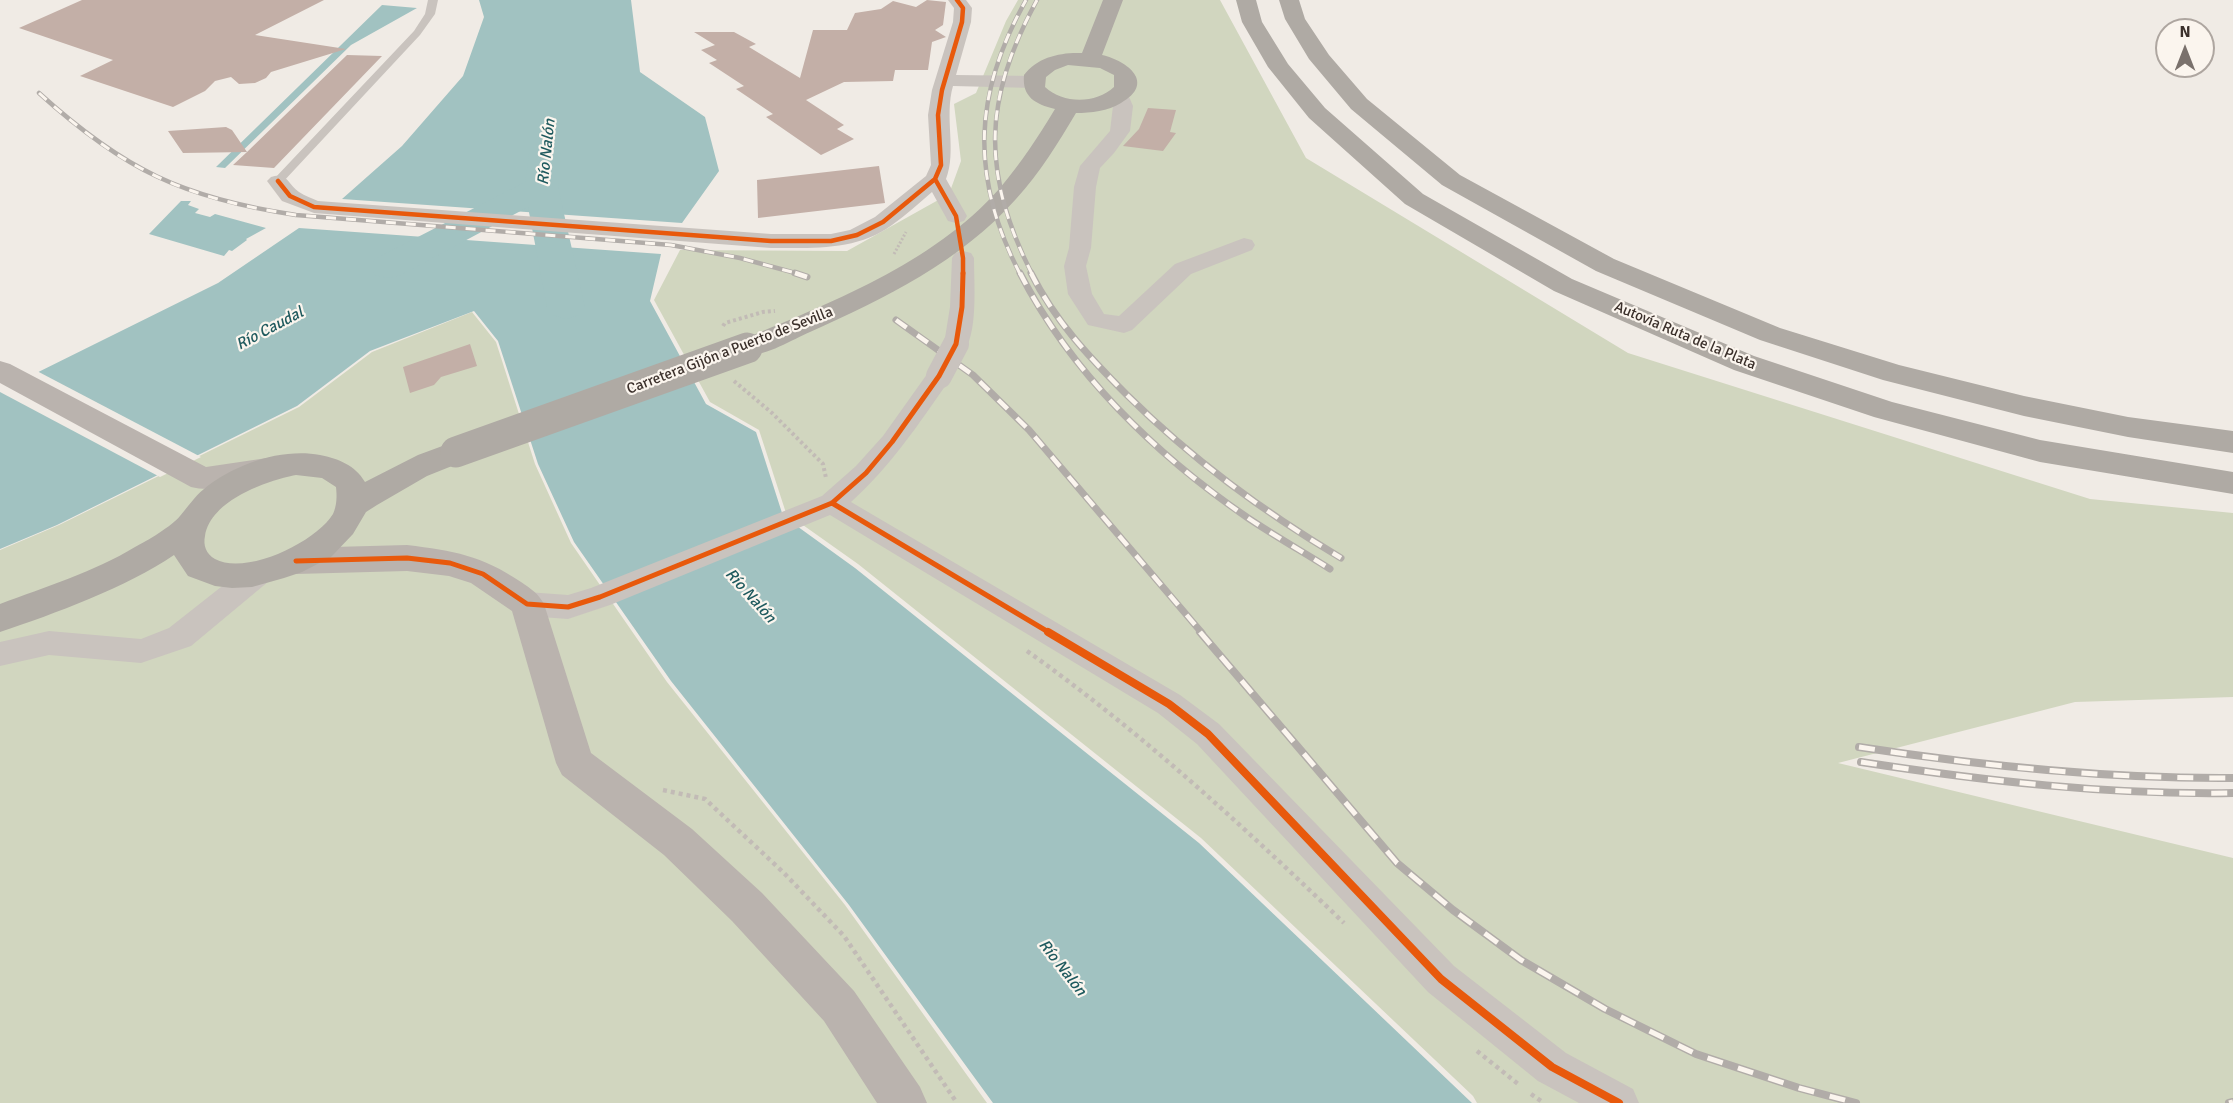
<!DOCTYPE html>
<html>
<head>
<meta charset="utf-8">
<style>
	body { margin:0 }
	#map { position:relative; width:2233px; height:1103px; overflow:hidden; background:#f0ebe5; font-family:Signika,sans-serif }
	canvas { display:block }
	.north { position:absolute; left:2155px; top:18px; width:60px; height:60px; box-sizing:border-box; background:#fbf5ee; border:2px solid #aea6a0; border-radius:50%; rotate:0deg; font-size:16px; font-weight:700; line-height:24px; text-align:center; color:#3b302b }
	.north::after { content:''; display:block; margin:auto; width:21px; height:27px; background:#7a716c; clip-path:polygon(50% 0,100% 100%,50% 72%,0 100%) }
</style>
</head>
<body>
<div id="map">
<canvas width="2233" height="1103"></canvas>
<div class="north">N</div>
</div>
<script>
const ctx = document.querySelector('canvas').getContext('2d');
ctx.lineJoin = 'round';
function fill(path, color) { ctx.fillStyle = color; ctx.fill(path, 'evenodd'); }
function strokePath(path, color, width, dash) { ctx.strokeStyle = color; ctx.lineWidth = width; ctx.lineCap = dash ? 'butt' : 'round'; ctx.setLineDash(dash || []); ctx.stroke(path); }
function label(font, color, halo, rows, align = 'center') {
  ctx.font = font + ' Signika,sans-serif'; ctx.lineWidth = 4.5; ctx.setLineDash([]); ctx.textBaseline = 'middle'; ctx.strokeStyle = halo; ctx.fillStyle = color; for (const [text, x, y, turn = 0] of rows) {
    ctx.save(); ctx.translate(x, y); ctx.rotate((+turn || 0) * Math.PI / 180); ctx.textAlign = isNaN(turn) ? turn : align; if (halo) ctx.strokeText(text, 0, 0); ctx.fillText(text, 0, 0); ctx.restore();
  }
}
fill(new Path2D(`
	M1018,0h202l86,158 322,195 462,146 143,14v184l-158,5 -237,61 395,95v245h-756l-4,-7 -272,-258 -343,-274 -72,-51 -27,-83 -49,-28 -56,-102 26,-50 167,1 102,-57 12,-33 -7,-57 22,-11 30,-72z
	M472,312l24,30 39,122 36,79 96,139 178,223 142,198h-987v-553l59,-25 240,-118 73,-55z`), '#d1d6bf');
fill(new Path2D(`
	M479,0h152l9,72 65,45 14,54 -37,52 -340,-24 60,-53 61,-70 21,-59z
	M382,5l35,3 -66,37 -126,123 -9,-1z
	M181,201h10l-3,4 11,4 -4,4 15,4 5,-3 51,14 -20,11 1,1 -15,11 -3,-1 -5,6 -75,-22z
	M299,228l362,26 -11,47 56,103 50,28 27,84 72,52 344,275 273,260h-479l-144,-198 -178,-224 -97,-139 -36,-78 -40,-123 -24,-30 -104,40 -73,55 -240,119 -57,24v-158l218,-108z`), '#a1c2c1');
fill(new Path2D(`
	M35,370l166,87 -41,20 -160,-85v-4z`), '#f0ebe5');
fill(new Path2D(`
	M545,144l11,3 5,7 -3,33 27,120 -6,8 -13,4 -13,-4 -6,-8 -19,-100 -127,68 -13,3 -13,-3 -5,-8 5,-8 150,-77 4,-28 5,-7z`), '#a1c2c1');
fill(new Path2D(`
	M82,0h242l-69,35 91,14 -75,23 -5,6 -11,5 -16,1 -8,-7 -16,4 -10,10 -32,16 -93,-31 33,-16 -94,-32z
	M927,0l19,2 -3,23 -8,5 11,7 -14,5 -4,28h-33l-2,11 -49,1 -38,18 38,25 -7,4 17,10 -33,16 -55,-38 7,-3 -37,-25 8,-3 -35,-23 8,-3 -16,-10 14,-5 -21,-13h40l22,12 -7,3 51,31 13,-48h34l8,-17 26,-4 12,-8 23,6z
	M347,55l35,1 -108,112 -41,-3 14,-13 -64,1 -15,-22 58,-4 6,3 15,22z
	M1148,108l28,2 -6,22 6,1 -13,18 -40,-5 16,-17z
	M879,166l6,37 -127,15 -1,-38z
	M470,344l7,22 -36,11 -7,8 -24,8 -7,-26z`), '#c3afa7');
strokePath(new Path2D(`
	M894,254l12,-22`), '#c2bbb6', 3, [2, 2]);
strokePath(new Path2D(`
	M723,326l2,-3 38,-11 12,-1
	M734,381l38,32 51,51 3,14`), '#c2bbb6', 4, [3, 3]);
strokePath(new Path2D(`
	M1027,651c114,81 216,175 317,272
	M663,790l42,9 79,74 60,63 113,167
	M1477,1051l41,33
	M1531,1094l13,9`), '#c2bbb6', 4.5, [4, 4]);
fill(new Path2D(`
	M428,0h10l-3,14 -15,21 -138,148h-8v-4l140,-148 11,-17z`), '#c9c3be');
fill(new Path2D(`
	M948,0h18l6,8 -1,14 -15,53 78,1 7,2 3,4 -3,4 -7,2 -81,-2c-9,31 4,65 -7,93l21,37 -3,5 -8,2 -8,-2 -16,-29c-13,11 -26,23 -40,33 -35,26 -80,23 -121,23l-457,-35 -32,-12 -15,-20 4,-4c17,-5 16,7 28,15 6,4 13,6 19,9l453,33h60l19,-4 25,-13 51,-41 5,-11 -3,-50 4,-25 21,-68 1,-14z
	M1119,88l7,2 7,16 -3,25 -16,22 -14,15 -4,19 -5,61 -5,18 6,28 12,20 15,2 56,-52 69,-26 8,2 3,5 -3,5 -61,24 -59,56 -8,3 -36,-8 -20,-31 -4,-28 5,-18 5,-61 6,-21 30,-35 3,-25 -4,-12 3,-4z
	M963,251l8,2 3,5c0,25 4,71 -9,92l-9,2 -9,-2 -3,-6 6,-37 2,-49 3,-5z
	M939,368l9,2 4,6 -4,6c-30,43 -58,85 -97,120l329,193 39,29 235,242 112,87 67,36 6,14h-60l-41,-22 -110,-89 -231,-248 -39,-31 -328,-198 -220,90 -42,14 -41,-3 -10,-4 -5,-8 5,-8 10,-4 41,3 23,-7 231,-92 34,-30 27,-30 47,-66z
	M259,562l10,3 4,8 -4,8 -78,65 -50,17 -92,-8 -49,11v-24l49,-11 92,8 28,-11 80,-63z`), '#c9c3be');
fill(new Path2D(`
	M0,361l10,3 196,103 61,-9 11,3 5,8 -5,8c-22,6 -65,16 -87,10l-191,-104z
	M407,545c47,6 74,10 114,37 10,7 17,11 23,22l47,149 101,76 70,64 92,98 66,96 7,16h-50l-53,-82 -92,-100 -68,-66 -102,-80 -6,-12 -44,-152 -41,-28 -22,-7 -42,-5 -111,3 -12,-4 -5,-9 5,-9 12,-4z`), '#bab3ae');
fill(new Path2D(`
	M1103,0h20l-21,55c26,6 54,28 19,48 -13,8 -30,10 -45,10 -18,30 -36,60 -60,86 -55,62 -132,100 -206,133 -21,9 -51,29 -73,22l-4,-6 4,-6c92,-39 195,-77 263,-154 21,-25 38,-51 55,-79 -20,-5 -33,-12 -31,-34 13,-18 37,-23 58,-22zM1068,65l32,3 14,7v12c-18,17 -51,17 -69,0l1,-10 9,-7z
	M1236,0h20l6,22 26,42 37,44 98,86 149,85 182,77 138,46 148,38 193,32v22l-193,-32 -166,-45 -140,-47 -180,-79 -149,-87 -96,-86 -41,-51 -26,-45z
	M1279,0h20l6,19 24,36 38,44 93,76 154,84 166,69 119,37 125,31 104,21 105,14v22l-105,-16 -104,-21 -141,-36 -123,-40 -164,-69 -154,-86 -91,-76 -42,-50 -24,-40z
	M456,441l11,3 4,8 -4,8 -40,16 -50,29 -11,7 -13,22 -22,23 -29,15 -18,6 -32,9 -20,1 -17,-2 -27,-10 -14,-21c-47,32 -120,59 -174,77v-28c45,-17 94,-32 135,-57 12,-6 37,-21 45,-31 8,-9 14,-19 24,-27 31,-25 77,-41 116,-34 19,4 35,10 45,27l53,-27zM296,475l26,3 14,9c1,9 1,18 -3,27 -17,28 -87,62 -118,45 -9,-5 -12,-14 -10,-23 6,-36 61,-55 91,-61z`), '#afaaa4');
const railFar2 = new Path2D(`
	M39,93c85,77 144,105 257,122l375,30 69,13 59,16
	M1020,274c-50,-97 -47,-179 6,-274
	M1032,274c-51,-101 -49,-175 5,-274`);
const railFar1 = new Path2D(`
	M795,273l12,4
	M1020,273c51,100 136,182 228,245 27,18 55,34 82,51
	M1031,273c24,48 58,84 96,122 66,65 134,115 214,163
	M896,320l77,55 56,55 173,203`);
const rail = new Path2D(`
	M1200,632l197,231 56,47 68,50 84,49 91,45 103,34 57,15
	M1859,747c124,19 248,32 374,31
	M1861,762c124,19 247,33 372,31
	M2229,1103l4,-1`);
strokePath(railFar2, '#b1aca8', 4.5);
strokePath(railFar1, '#b1aca8', 7);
strokePath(rail, '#b1aca8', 8);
strokePath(railFar2, '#fbf5ee', 3, [10]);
strokePath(railFar1, '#fbf5ee', 4.5, [13]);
strokePath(rail, '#fbf5ee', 5, [16]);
strokePath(new Path2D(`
	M939,376l17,-32`), '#c9c3be', 26);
strokePath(new Path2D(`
	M456,452l291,-104`), '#afaaa4', 31);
strokePath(new Path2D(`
	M935,179l21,37 7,42v16
	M278,181l12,15 24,11 457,34h60l26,-6 26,-13 52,-43 6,-14 -3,-50 4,-25 20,-68 1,-14 -6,-8`), '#e8590c', 4.5);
strokePath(new Path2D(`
	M832,503l218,130
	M296,561l111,-3 43,5 33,11 44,30 41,3 32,-10 232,-94 34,-30 26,-31 47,-66 17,-32 6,-37 1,-34`), '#e8590c', 5);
strokePath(new Path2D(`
	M1048,632l121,72 39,30 233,245 111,88 67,36`), '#e8590c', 8);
label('15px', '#3b302b', '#fbf5ee', [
	["Autovía Ruta de la Plata",1685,336,23],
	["Carretera Gijón a Puerto de Sevilla",730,351,-21]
]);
label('italic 16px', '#1f5a5e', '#fbf5ee', [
	["Río Nalón",547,152,-84],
	["Río Caudal",270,329,-28],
	["Río Nalón",750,596,48],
	["Río Nalón",1062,968,52]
]);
</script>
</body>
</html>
